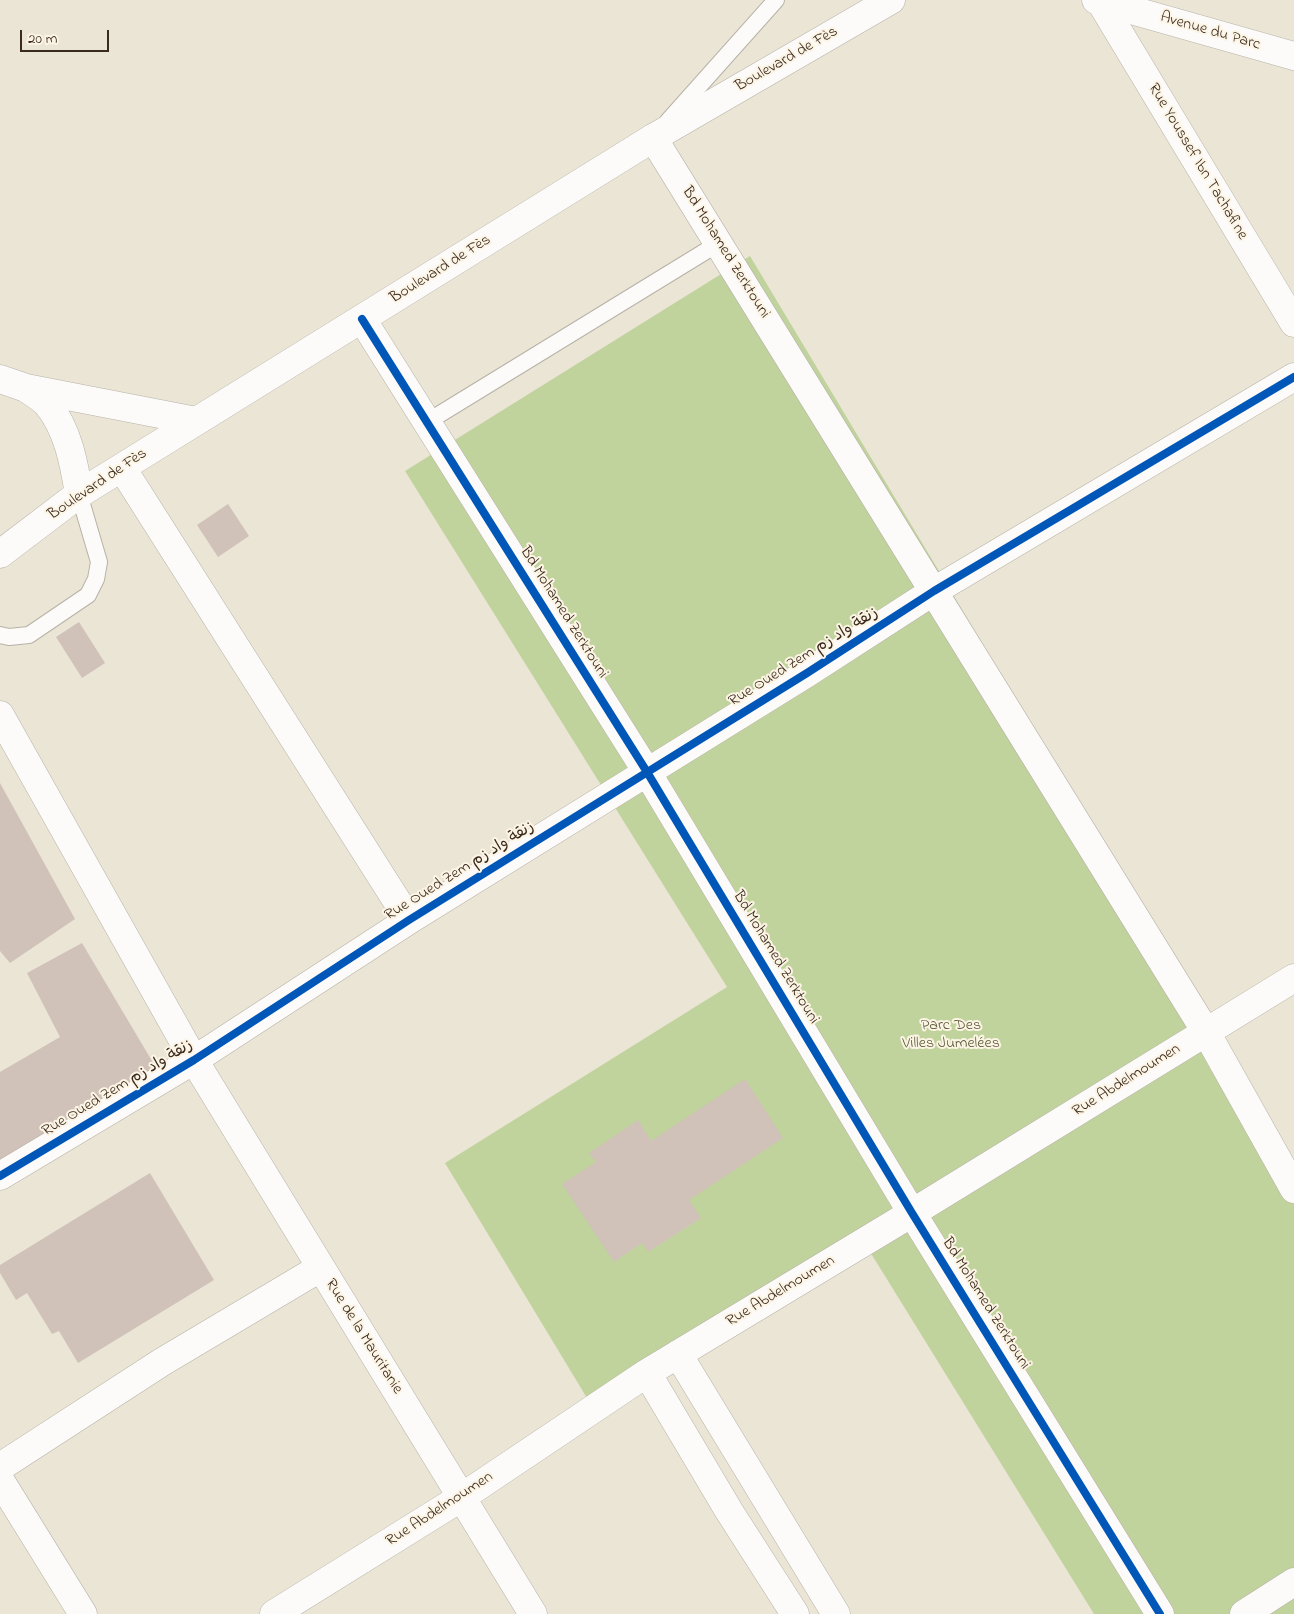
<!DOCTYPE html>
<html>
<head>
<meta charset="utf-8">
<style>
	body { margin:0 }
	#map { position:relative; width:1294px; height:1614px; overflow:hidden; background:#ebe5d6; font-family:"Indie Flower",sans-serif }
	canvas { display:block }
	.scale { position:absolute; left:20px; top:30px; width:89px; height:22px; box-sizing:border-box; border:2px solid #3b2a1e; border-top:0; padding-left:6px; font-size:15px; line-height:18px; white-space:nowrap; color:#3b2a1e; -webkit-text-stroke:4px #fcf5e5; paint-order:stroke }
</style>
</head>
<body>
<div id="map">
<canvas width="1294" height="1614"></canvas>
<div class="scale">20 m</div>
</div>
<script>
const ctx = document.querySelector('canvas').getContext('2d');
ctx.lineJoin = 'round';
function fill(path, color) { ctx.fillStyle = color; ctx.fill(path, 'evenodd'); }
function strokePath(path, color, width, dash) { ctx.strokeStyle = color; ctx.lineWidth = width; ctx.lineCap = dash ? 'butt' : 'round'; ctx.setLineDash(dash || []); ctx.stroke(path); }
function label(font, color, halo, rows, align = 'center') {
  ctx.font = font + ' "Indie Flower","Playpen Sans Arabic",sans-serif'; ctx.lineWidth = 4; ctx.setLineDash([]); ctx.textBaseline = 'middle'; ctx.strokeStyle = halo; ctx.fillStyle = color; for (const [text, x, y, turn = 0] of rows) {
    ctx.save(); ctx.translate(x, y); ctx.rotate((+turn || 0) * Math.PI / 180); ctx.textAlign = isNaN(turn) ? turn : align; if (halo) ctx.strokeText(text, 0, 0); ctx.fillText(text, 0, 0); ctx.restore();
  }
}
fill(new Path2D(`
	M750,256l544,907v451h-200l-227,-367 -274,161 -148,-245 282,-176 -322,-516z`), '#c1d39d');
fill(new Path2D(`
	M228,504l21,32 -31,21 -21,-32z
	M79,622l26,41 -23,15 -26,-41z
	M0,783l75,136 -65,44 -10,-12z
	M82,943l76,128 -158,91v-90l60,-35 -33,-64z
	M745,1079l38,59 -94,62 12,18 -53,34 -6,-9 -28,19 -52,-78 34,-22 -7,-9 49,-33 13,21z
	M150,1173l64,107 -136,83 -19,-32 -7,3 -25,-41 -11,7 -16,-27v-8z`), '#d0c2b8');
const service = new Path2D(`
	M668,121l108,-121
	M427,422l292,-179
	M0,635l9,2 20,-2 59,-40 8,-16 3,-17 -20,-68`);
const minor = new Path2D(`
	M1100,1l194,322
	M653,138l553,894 88,157
	M362,319l285,453 265,441 248,401
	M0,379l26,9 170,33
	M26,388c7,5 16,10 22,17 20,25 26,58 31,89
	M122,468l287,452
	M0,715l194,345 339,554
	M0,1176l194,-116 215,-140 398,-247 127,-82 360,-214
	M678,1354l158,260
	M647,1373l82,138 66,103
	M0,1467l162,-105 158,-94
	M0,1480l83,134
	M274,1614l188,-117 185,-124 265,-160 382,-235
	M1244,1614l50,-32`);
const tertiary = new Path2D(`
	M1096,0l198,56
	M0,554l79,-60 574,-356 238,-138`);
strokePath(service, '#b7b2a7', 18);
strokePath(minor, '#b7b2a7', 29);
strokePath(tertiary, '#b7b2a7', 29);
strokePath(service, '#fcfbf9', 16);
strokePath(minor, '#fcfbf9', 28);
strokePath(tertiary, '#fcfbf9', 28);
strokePath(new Path2D(`
	M362,319l285,453 265,441 248,401
	M0,1176l194,-116 215,-140 398,-247 127,-82 360,-214`), '#0057b8', 8);
label('16px', '#3b2a1e', '#fcf5e5', [
	["Avenue du Parc",1210,32,16],
	["Boulevard de Fès",787,60,-30],
	["Rue Youssef Ibn Tachafine",1197,162,59],
	["Bd Mohamed Zerktouni",725,253,58],
	["Boulevard de Fès",441,270,-32],
	["Boulevard de Fès",98,485,-34],
	["Bd Mohamed Zerktouni",563,613,58],
	["Rue Oued Zem زنقة واد زم",804,658,-32],
	["Rue Oued Zem زنقة واد زم",460,872,-32],
	["Bd Mohamed Zerktouni",775,958,59],
	["Rue Abdelmoumen",1127,1081,-32],
	["Rue Oued Zem زنقة واد زم",118,1089,-31],
	["Rue Abdelmoumen",781,1292,-31],
	["Bd Mohamed Zerktouni",985,1304,58],
	["Rue de la Mauritanie",363,1337,58],
	["Rue Abdelmoumen",440,1510,-33]
]);
label('16px', '#595836', '#fcf5e5', [
	["Parc Des",951,1026],
	["Villes Jumelées",951,1044]
]);
</script>
</body>
</html>
